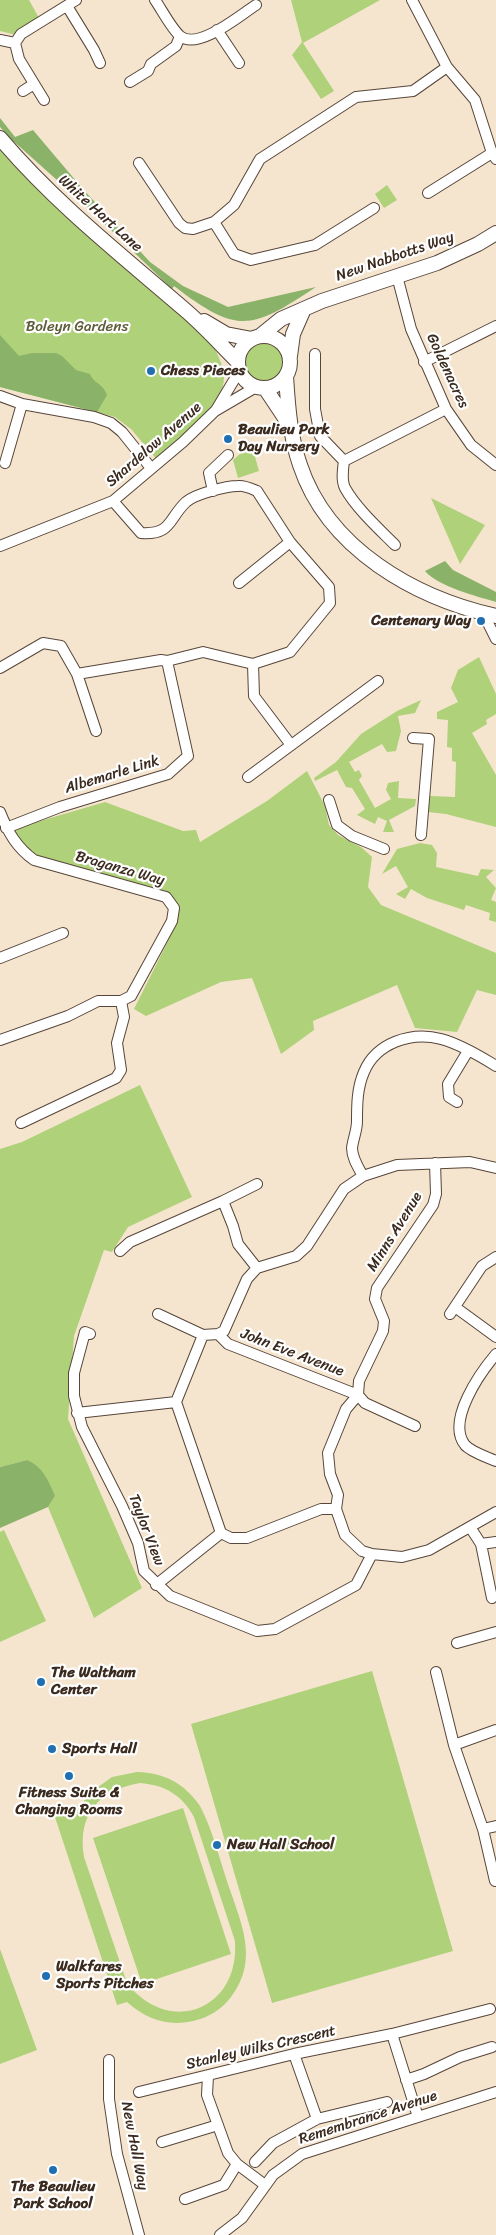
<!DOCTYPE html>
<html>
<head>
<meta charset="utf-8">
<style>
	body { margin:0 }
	canvas { display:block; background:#f5e5cf }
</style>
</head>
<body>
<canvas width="496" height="2235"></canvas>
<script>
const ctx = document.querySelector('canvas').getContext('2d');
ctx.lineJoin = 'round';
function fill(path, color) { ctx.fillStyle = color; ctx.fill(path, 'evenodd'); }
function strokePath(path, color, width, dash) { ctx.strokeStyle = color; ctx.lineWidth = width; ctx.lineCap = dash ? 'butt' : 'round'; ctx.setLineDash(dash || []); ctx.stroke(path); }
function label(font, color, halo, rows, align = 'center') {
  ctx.font = font + ' Sriracha,sans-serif'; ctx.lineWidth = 4.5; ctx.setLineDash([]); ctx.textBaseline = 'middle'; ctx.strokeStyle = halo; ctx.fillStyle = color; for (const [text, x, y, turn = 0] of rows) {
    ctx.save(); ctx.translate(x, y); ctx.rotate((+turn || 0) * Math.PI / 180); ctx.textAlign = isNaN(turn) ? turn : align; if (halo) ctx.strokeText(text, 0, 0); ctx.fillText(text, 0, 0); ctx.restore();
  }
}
fill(new Path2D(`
	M0,0h29l10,18 -20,11 -3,6 -16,-4z
	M291,0h89l-77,43 31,48 -13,8 -29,-44 10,-13z
	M0,147l211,194c6,12 12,23 13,36 1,29 -46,65 -66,84l-27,-32 -16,-12 -115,-30z
	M387,185l10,15 -13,8 -9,-14z
	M244 362a20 20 0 1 1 40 0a20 20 0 1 1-40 0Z
	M249,446h3l7,25 -21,7 -5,-18z
	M431,498l54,27 -25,39z
	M479,657l17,37v20l-10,6 1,4 -15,9 24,42v52l-50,-13 -18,-2 2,-16 25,1 1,-35 -4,-1v-13l-5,-1 1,-27 -11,-1v-7l21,-10 -7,-14 7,-18z
	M421,700l-6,13 -17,3 3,15 -5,20 -9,1 -5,-8 -33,18 6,10 4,-2 3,6 -3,4 16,28 16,-9 -5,-9 2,-7 11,-2 -1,17 18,1 -1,7 -26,14 5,12h-11l4,-11 -9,-4 -3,7 -18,-9 8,-6 -13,-21 -6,-1 -9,-17 -22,11 -1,-3 22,-16 25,-28 36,-23z
	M307,771l18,35 4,19 9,10 23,12 11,10 -4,30 13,18 115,48v42l-19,-5 -20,42 -42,-4 -18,-43 -84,36 1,9 -33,24 -29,-76 -31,4 -75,34 -12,-7 43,-86 2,-18 -13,-14 -128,-35 -21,-17 -1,-11 89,-26 78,29 13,-1 4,12 67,-41z
	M420,843l12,2 5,8 -1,14 42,9 3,-7 13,1 -8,7 10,11 -5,12 5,2v20l-7,-2 1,-7 -24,-8 -2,5 -37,-12 -16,-9 -6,10 -9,-5 12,-7 -12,-21 -14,8 15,-25z
	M140,1085l52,112 -64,30 -16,25 -8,-2 -30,86 -6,83 74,169 -48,30 -46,-111 7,-11 -28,-36 -27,7v-318l22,-7z
	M4,1530l42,91 -46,21v-110z
	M372,1671l81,280 -181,52 -81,-279z
	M137,1772c28,1 47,11 63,34 12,23 18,48 26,72 13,41 35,80 5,119 -9,12 -23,21 -38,24 -25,6 -47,-2 -66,-19l-10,3 -63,-191 27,-10 13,-14 18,-13zM140,1783c25,2 42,12 54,34l41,124c5,69 -66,96 -108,42l-43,-126c-7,-43 15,-67 56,-74z
	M183,1808l48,146 -89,30 -49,-146z
	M0,1949l37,101 -37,14z`), '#aed179');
fill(new Path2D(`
	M0,118l15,19 18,-7 49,58 68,74 33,24 45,21 88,-20c-65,43 -78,48 -142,-1l-2,3 -86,-83 -75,-67 -11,-12z
	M0,335l19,21 13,-3h24l6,3 14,14 14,4c4,10 13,9 17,21l-10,17 -97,-25z
	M445,561l8,9 43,22v10c-20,-6 -57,-15 -71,-31z
	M27,1460c15,6 22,21 28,36l-7,11 -48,21v-61z`), '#8ab369');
const minor = new Path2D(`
	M155,0c7,10 16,28 25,36 18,15 60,-21 76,-31
	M412,0l35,67 28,33 17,53 4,6
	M67,6l27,44 6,13
	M217,30l22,33
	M0,40l15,3
	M130,82l18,-11 3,-7 25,-18 4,-10
	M23,91l11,-7
	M44,100l-25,-41 -4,-16 6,-9 55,-34
	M139,163l40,60 6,5 8,1 21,-7 20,-17 26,-46 96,-62 57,-6 34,-24
	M428,193l64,-40
	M214,222l20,32 17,6 64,-15 59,-37
	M397,276l14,53 35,80 25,36 25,20
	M315,354v55l5,27 24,25
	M424,362l72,-36
	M0,396l22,8 72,13 17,6 11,9 29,36
	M216,410l24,-40
	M5,463l17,-59
	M213,491l-4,-18 19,-18
	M395,545c-16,-16 -39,-37 -50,-57 -4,-8 -2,-19 -1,-27l102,-52
	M0,546l113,-45 70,-59 32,-31 41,-24
	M239,583l51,-41
	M483,613l13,26
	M253,664l1,32 37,49
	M0,668l43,-25 18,3 16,28 84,-14 6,1
	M77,674l19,57
	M413,738l16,1 -8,96
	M248,777l130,-96
	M329,800l8,25 15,11 32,13
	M0,812c8,20 16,35 34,48l132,37 8,11 -2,13 -41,75 -10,5h-23l-30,15 -68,24
	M6,828l54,-21 108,-33 20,-18 -21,-95 36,-9 50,12 37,-12 40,-49 -1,-16 -39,-45 -33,-51c-5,-2 -13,-6 -19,-5 -12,0 -43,8 -52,16 -18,17 -14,33 -45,31l-28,-32
	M0,958l63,-25
	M457,1102l-8,-5 -1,-13 20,-33
	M21,1123l95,-45 5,-8 -4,-27 7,-26 -3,-16
	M435,1163l1,31 -3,11 -56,83 -2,11 9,22 -1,10 -24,50 -1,14 -12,14 -18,44 2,21 8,21 -2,14 9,26 17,16 10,3 30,3 27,-7 67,-38
	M363,1176c-5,-9 -11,-18 -11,-28 1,-9 5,-17 5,-27 0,-16 0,-33 7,-49 12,-29 47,-41 77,-33 19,5 39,17 55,27
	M223,1201l10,25 5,18 19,24
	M120,1251l10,-9 93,-41 34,-17
	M455,1307l41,30
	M158,1314l45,21 15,-1 10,10 130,51 7,8 50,23
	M450,1314l32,-48 14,-9
	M90,1334l-5,-2 -11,41v23l8,31 40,79 16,37 6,28 26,25 87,35 18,-2 81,-44 16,-31
	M218,1334l6,-3 23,-52 10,-11 39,-12 11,-10 37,-57 19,-13 34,-11 73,-3 26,6
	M203,1335l-27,67 45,131 10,5h16l74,-29h15
	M496,1354c-16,19 -50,67 -31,91 6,7 22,12 31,16
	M77,1413l99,-11
	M470,1527l11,17 15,-2
	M481,1544l11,54
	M156,1585l65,-52
	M457,1643l39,-11
	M436,1672l18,73 29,84 12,52
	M454,1745l42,-15
	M483,1829l13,-3
	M392,2034l26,83
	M294,2054l23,65
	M109,2060v39l8,55 22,81
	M208,2076l-1,19 21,58 9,11 28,21
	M406,2080l18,-6 36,-17 32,-10
	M139,2092l155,-38 98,-20 98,-25
	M162,2142l56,-17
	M255,2162l18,-19 44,-24 70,-17
	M185,2199l39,-14 13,-21
	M220,2235l22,-17 31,-43 29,-21 194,-62`);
const tertiary = new Path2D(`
	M0,138c54,64 120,116 184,171 19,16 36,35 54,53
	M204,321l22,13 26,5
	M260,336l21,-17 41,-18 115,-38 41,-19 18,-11
	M238 362a26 26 0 1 1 52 0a26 26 0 1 1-52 0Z
	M290,356l3,-22 11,-25
	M286,376c2,31 4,60 14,89 28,84 115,133 196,151
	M265,388l24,36`);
strokePath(minor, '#574639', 12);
strokePath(tertiary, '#574639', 16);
strokePath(minor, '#fff', 10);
strokePath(tertiary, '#fff', 14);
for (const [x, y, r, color] of [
	[151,371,5,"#1f6fb2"],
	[228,439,5,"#1f6fb2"],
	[481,621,5,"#1f6fb2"],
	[41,1682,5,"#1f6fb2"],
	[52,1749,5,"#1f6fb2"],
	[69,1776,5,"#1f6fb2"],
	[217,1845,5,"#1f6fb2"],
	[46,1976,5,"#1f6fb2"],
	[53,2170,5,"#1f6fb2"]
]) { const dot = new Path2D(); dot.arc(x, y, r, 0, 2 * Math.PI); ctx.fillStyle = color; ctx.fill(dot); strokePath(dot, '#fff', 2); }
label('15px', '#3b2a1e', '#fff', [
	["White Hart Lane",100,214,42],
	["New Nabbotts Way",395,257,-19],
	["Goldenacres",447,371,65],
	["Shardelow Avenue",154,445,-41],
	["Albemarle Link",112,775,-17],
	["Braganza Way",120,869,16],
	["Minns Avenue",395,1232,-58],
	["John Eve Avenue",292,1353,21],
	["Taylor View",146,1530,69],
	["Stanley Wilks Crescent",261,2048,-13],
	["Remembrance Avenue",368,2118,-18],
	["New Hall Way",134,2146,79]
]);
label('15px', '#5e5c39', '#fff', [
	["Boleyn Gardens",77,327]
]);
label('bold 15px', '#3b2a1e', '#fff', [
	["Chess Pieces",161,371],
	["Beaulieu Park",238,430],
	["Day Nursery",238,447],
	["Centenary Way",471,621,"right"],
	["The Waltham",51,1673],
	["Center",51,1690],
	["Sports Hall",62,1749],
	["Fitness Suite &",69,1793,"center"],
	["Changing Rooms",69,1810,"center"],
	["New Hall School",227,1845],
	["Walkfares",56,1967],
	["Sports Pitches",56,1984],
	["The Beaulieu",53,2187,"center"],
	["Park School",53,2204,"center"]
], 'left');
</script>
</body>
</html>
